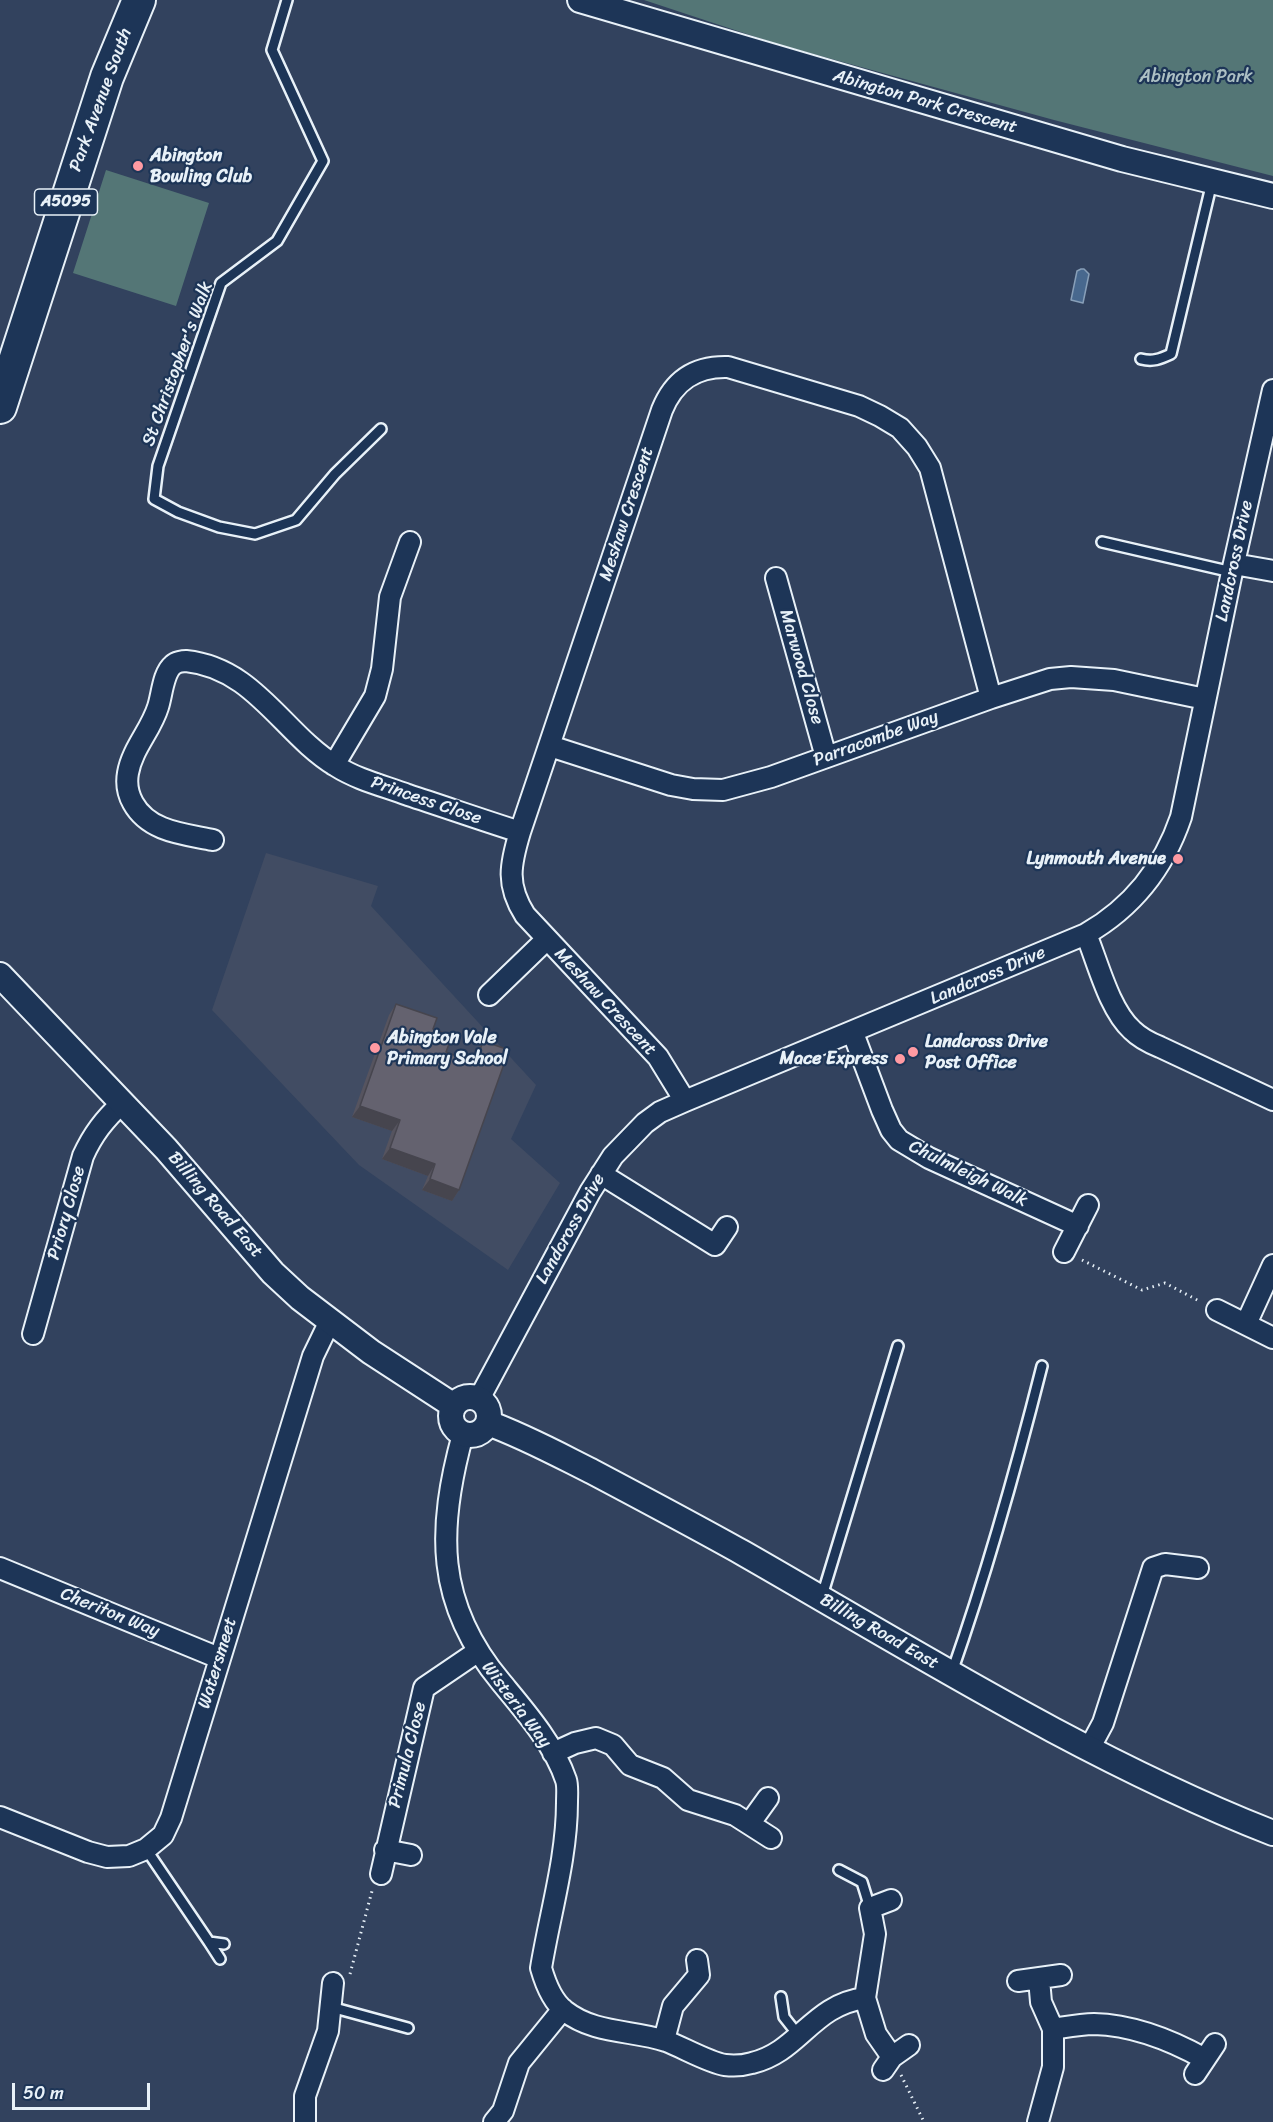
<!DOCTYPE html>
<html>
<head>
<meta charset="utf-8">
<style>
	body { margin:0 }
	#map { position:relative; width:1273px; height:2122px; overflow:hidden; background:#32425e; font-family:Sriracha,sans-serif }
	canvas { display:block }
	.scale { position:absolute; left:12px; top:2083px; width:138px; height:27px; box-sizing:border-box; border:3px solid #e8f1f8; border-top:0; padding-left:8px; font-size:18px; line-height:21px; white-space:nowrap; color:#e8f1f8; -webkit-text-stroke:4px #1d3557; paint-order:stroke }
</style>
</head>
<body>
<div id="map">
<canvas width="1273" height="2122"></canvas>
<div class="scale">50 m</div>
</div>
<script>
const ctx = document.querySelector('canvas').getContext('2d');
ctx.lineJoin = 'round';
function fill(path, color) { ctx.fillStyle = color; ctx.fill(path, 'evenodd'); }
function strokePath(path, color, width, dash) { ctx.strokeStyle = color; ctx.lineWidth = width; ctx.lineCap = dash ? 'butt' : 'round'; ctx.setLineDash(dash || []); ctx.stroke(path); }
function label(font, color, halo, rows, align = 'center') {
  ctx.font = font + ' Sriracha,sans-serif'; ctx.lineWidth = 4.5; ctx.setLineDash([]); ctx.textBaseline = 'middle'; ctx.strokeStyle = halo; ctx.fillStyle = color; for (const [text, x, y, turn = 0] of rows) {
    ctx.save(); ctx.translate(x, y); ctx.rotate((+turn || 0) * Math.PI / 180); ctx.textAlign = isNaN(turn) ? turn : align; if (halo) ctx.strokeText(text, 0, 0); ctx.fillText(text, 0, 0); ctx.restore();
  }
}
fill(new Path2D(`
	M266,853l112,33 -7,20 165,179 -25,54 49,44 -52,87 -149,-105 -147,-155z`), '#414c63');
fill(new Path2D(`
	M644,0h629v176l-219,-56 -277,-76z
	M106,170l103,33 -33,103 -103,-33z`), '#547676');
const water = new Path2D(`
	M1081,269h3l5,5 -6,29 -12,-3 6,-29z`);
fill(water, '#48688e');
strokePath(water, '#889fb8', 1.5);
const service = new Path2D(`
	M287,0l-15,50 51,111 -46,80 -56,42 -63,183 -4,33 24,13 41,15 36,7 41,-14 39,-46 46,-45
	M1141,359c12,3 19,0 30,-5l41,-172
	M1102,542l130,30
	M822,1596l76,-250
	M952,1672c35,-100 64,-203 90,-306
	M146,1849l63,93 15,2
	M839,1870l23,12 8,26
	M209,1942l11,17
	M781,1997l3,20 15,19
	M331,2007l77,21`);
const minor = new Path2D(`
	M1234,564l39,7
	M776,578l50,179
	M550,746l121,39 22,4 30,1 48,-13 220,-79 59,-19 21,-2 43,3 91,19
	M334,765l41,-69 7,-27 8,-72 20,-55
	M213,840c-29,-6 -64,-8 -80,-37 -5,-9 -7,-19 -5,-30 4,-24 23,-43 30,-66 4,-12 5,-34 15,-42 3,-3 10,-4 13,-4 69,7 97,73 150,105 22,14 48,20 72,29 37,12 74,25 112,37
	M1086,934c12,29 23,75 46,96 8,8 18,13 28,17l113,53
	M489,995l57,-55
	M853,1033l29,77 9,20 8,10 30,18 149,68
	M685,1101l-27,-44 -133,-142c-19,-30 -15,-50 -5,-83l142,-422c12,-30 34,-44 66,-43l131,39 21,10 20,12 17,19 13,21 61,230
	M601,1174l114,71 12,-18
	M1064,1252l24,-47
	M1217,1310l56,28
	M1246,1324l27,-59
	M33,1334l50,-178c10,-22 21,-36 39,-53
	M479,1399l111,-207 23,-36 32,-33 15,-11 25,-11 401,-167c47,-27 78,-67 95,-117l51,-245 41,-182
	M463,1434c-26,95 -28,169 38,248 23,28 53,62 65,98 2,6 1,15 1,22 0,56 -17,111 -26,166 4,14 12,34 24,43 29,23 68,19 101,30 16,6 44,22 59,24 8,1 20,0 27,-2 47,-11 60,-58 113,-65l10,-64 -5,-26 21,-8
	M0,1568l219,90
	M1089,1749l14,-26 50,-155 12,-4 33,4
	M553,1753l22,-10 21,-5 17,7 17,20 33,13 25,22 47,15 36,23
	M0,1817l88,35 19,5 22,-1 17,-7 17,-14 8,-17 142,-462 16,-33
	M750,1823l18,-25
	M385,1850l26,5
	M381,1874l43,-186 53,-36
	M1018,1981l43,-6
	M865,1998l11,36 16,23
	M1053,2029c13,-2 28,-5 41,-5 39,1 77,16 111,35
	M664,2040l9,-34 26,-31 -2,-15
	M883,2070l9,-13 17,-12
	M1195,2074l20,-30
	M305,2122v-26l23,-65 5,-48
	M494,2122l9,-11 16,-48 44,-54
	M1038,2122l15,-55v-38l-12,-27 -2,-23`);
const tertiary = new Path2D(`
	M580,0l542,159 151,37
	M0,975l166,174 107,124 27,25 71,54 83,54
	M451 1416a19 19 0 1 1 38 0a19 19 0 1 1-38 0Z
	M488,1423c36,13 69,31 103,48 51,27 102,54 152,82 173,99 344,207 530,280`);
const primary = new Path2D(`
	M0,407l107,-330 32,-77`);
strokePath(service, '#e8f1f8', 14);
strokePath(minor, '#e8f1f8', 24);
strokePath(tertiary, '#e8f1f8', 28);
strokePath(primary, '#e8f1f8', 36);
strokePath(new Path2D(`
	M1082,1260l60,30 23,-7 36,19
	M350,1974l22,-83
	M901,2075l23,47`), '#e8f1f8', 3, [1.5, 4.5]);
strokePath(service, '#1d3557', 9);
strokePath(minor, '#1d3557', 20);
strokePath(tertiary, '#1d3557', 24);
strokePath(primary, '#1d3557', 32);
fill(new Path2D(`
	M396,1004l37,25 13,23 26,10 4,-10 7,-11 -24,149 -7,11 -30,-11 6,-14 -46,-17 10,-28 -40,-14 37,-102z`), '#56545f');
fill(new Path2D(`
	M360,1106l40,14 -8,11 -40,-14z
	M390,1148l45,16 -7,12 -46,-17z
	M430,1179l29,11 -7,11 -30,-11z`), '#46454e');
const building = new Path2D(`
	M396,1004l41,14 -4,11 19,7 -6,16 30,11 7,-22 26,9 -50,140 -29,-11 5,-15 -45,-16 10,-28 -40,-14z`);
fill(building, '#64626f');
strokePath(building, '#46454e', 1.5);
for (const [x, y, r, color] of [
	[138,166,6,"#ff9aa2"],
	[1178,859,6,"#ff9aa2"],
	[375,1048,6,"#ff9aa2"],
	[913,1052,6,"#ff9aa2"],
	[900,1059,6,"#ff9aa2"]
]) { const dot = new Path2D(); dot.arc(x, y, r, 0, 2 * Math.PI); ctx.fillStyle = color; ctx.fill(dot); strokePath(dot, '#1d3557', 2); }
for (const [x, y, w] of [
	[66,202,63]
]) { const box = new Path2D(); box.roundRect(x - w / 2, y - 13, w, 26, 4.5); ctx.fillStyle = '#1d3557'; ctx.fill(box); strokePath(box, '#e8f1f8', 1.5); }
label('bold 16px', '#e8f1f8', null, [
	["A5095",66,202]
]);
label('18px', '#adc0c4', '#1d3557', [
	["Abington Park",1196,77]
]);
label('18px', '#e8f1f8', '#1d3557', [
	["Park Avenue South",101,100,-70],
	["Abington Park Crescent",925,102,16],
	["St Christopher's Walk",178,364,-70],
	["Meshaw Crescent",627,514,-72],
	["Landcross Drive",1235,561,-78],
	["Marwood Close",801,667,74],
	["Parracombe Way",876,739,-20],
	["Princess Close",426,801,19],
	["Landcross Drive",988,976,-23],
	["Meshaw Crescent",605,1002,47],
	["Chulmleigh Walk",968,1174,26],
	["Billing Road East",215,1205,49],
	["Priory Close",67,1213,-74],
	["Landcross Drive",571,1229,-61],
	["Cheriton Way",110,1613,22],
	["Billing Road East",879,1632,30],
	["Watersmeet",218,1663,-73],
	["Wisteria Way",516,1705,53],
	["Primula Close",408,1755,-76]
]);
label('bold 18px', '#e8f1f8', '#1d3557', [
	["Abington",150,156],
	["Bowling Club",150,177],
	["Lynmouth Avenue",1166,859,"right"],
	["Abington Vale",387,1038],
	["Primary School",387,1059],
	["Landcross Drive",925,1042],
	["Post Office",925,1063],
	["Mace Express",888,1059,"right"]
], 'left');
</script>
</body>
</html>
